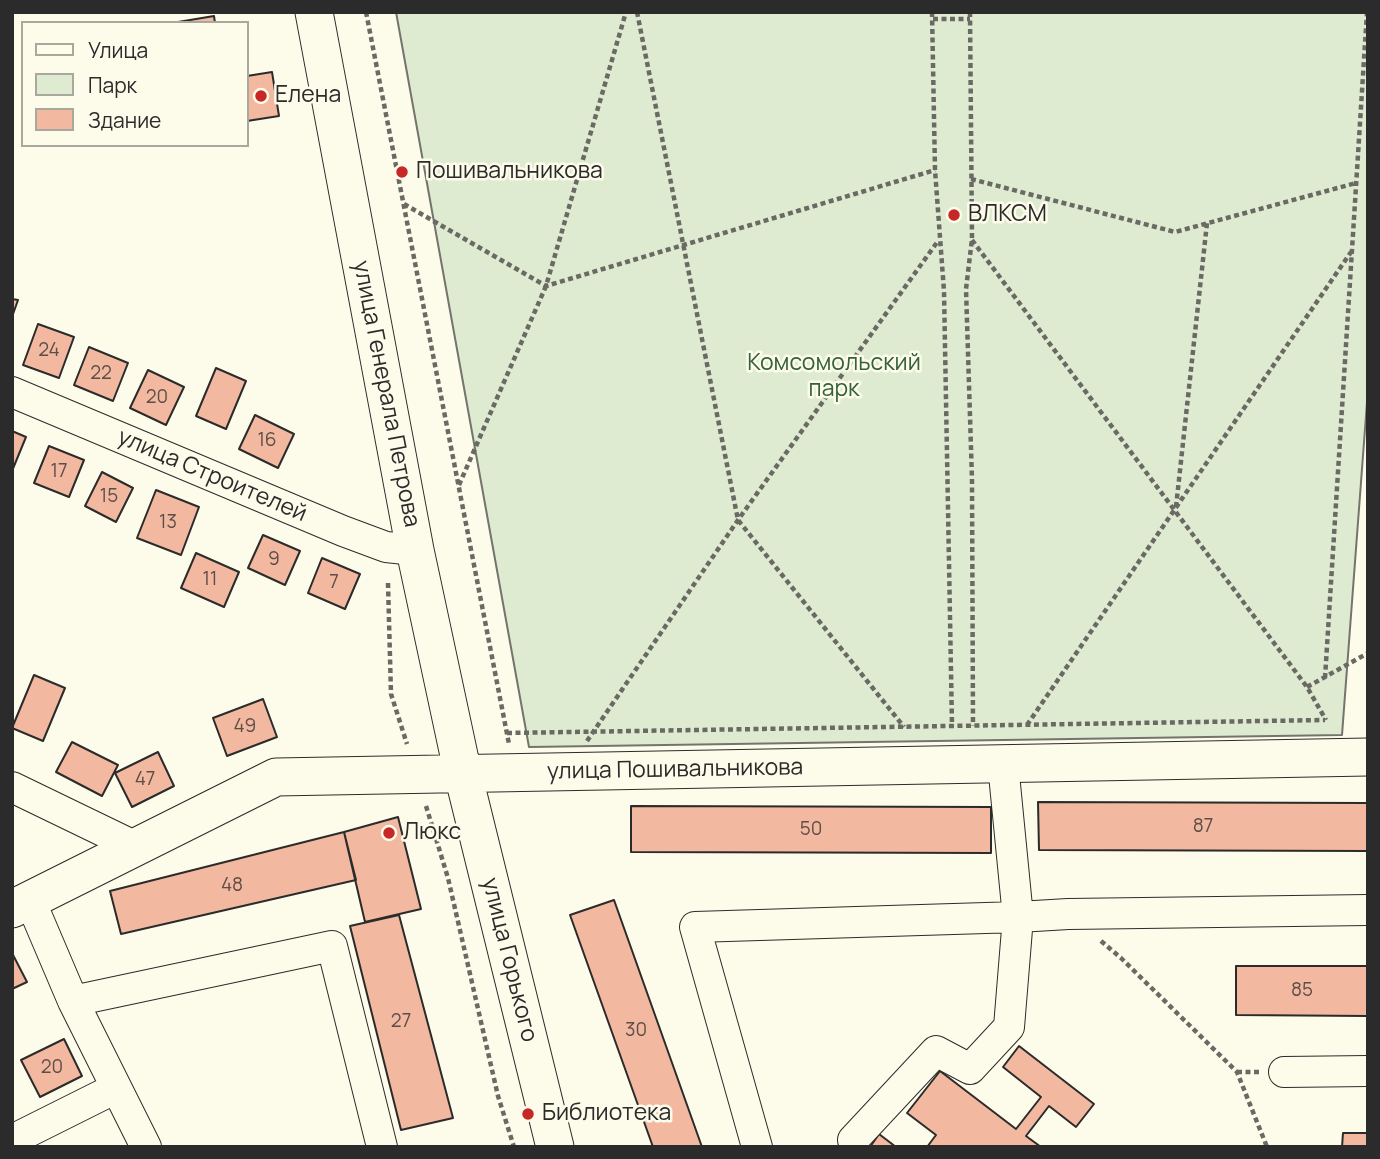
<!DOCTYPE html>
<html>
<head>
<meta charset="utf-8">
<style>
	body { margin:0 }
	#map { position:relative; width:1380px; height:1159px; overflow:hidden; background:#fdfbea; font-family:Manrope,sans-serif }
	canvas { display:block }
	.frame { position:absolute; inset:0; border:14px solid #2b2b2b; pointer-events:none }
	.legend { position:absolute; left:21px; top:21px; width:228px; height:126px; box-sizing:border-box; background:#fdfbea; border:2px solid #a9a89e; margin:0; padding:9px 12px; list-style:none; font-size:21px; color:#2b2b2b }
	.legend li { display:flex; align-items:center; gap:14px; height:35px }
	.legend b { width:35px; border:2px solid #a9a89e }
</style>
</head>
<body>
<div id="map">
<canvas width="1380" height="1159"></canvas>
<div class="frame"></div>
<ul class="legend">
<li><b style="height:9px;background:#fdfbea"></b>Улица</li>
<li><b style="height:19px;background:#deebd1"></b>Парк</li>
<li><b style="height:19px;background:#f2b8a0"></b>Здание</li>
</ul>
</div>
<script>
const ctx = document.querySelector('canvas').getContext('2d');
ctx.lineJoin = 'round';
function fill(path, color) { ctx.fillStyle = color; ctx.fill(path, 'evenodd'); }
function strokePath(path, color, width, dash) { ctx.strokeStyle = color; ctx.lineWidth = width; ctx.lineCap = dash ? 'butt' : 'round'; ctx.setLineDash(dash || []); ctx.stroke(path); }
function label(font, color, halo, rows, align = 'center') {
  ctx.font = font + ' Manrope,sans-serif'; ctx.lineWidth = 5; ctx.setLineDash([]); ctx.textBaseline = 'middle'; ctx.strokeStyle = halo; ctx.fillStyle = color; for (const [text, x, y, turn = 0] of rows) {
    ctx.save(); ctx.translate(x, y); ctx.rotate((+turn || 0) * Math.PI / 180); ctx.textAlign = isNaN(turn) ? turn : align; if (halo) ctx.strokeText(text, 0, 0); ctx.fillText(text, 0, 0); ctx.restore();
  }
}
const green = new Path2D(`
	M396,12h972v377l-26,346 -813,12z`);
fill(green, '#deebd1');
strokePath(green, '#74746e', 2);
const building = new Path2D(`
	M214,16l1,7h-43z
	M272,72l7,44 -32,5v-45z
	M12,299l6,1 -6,17z
	M38,324l36,13 -15,41 -36,-13z
	M89,347l39,16 -15,38 -39,-16z
	M216,368l30,13 -20,48 -30,-13z
	M148,370l36,17 -18,38 -36,-17z
	M255,415l39,19 -16,34 -39,-19z
	M12,431l14,6 -14,34z
	M49,446l35,14 -15,37 -35,-14z
	M102,472l31,16 -17,34 -31,-16z
	M156,490l43,17 -18,48 -44,-17z
	M263,535l37,16 -15,34 -37,-17z
	M196,553l43,19 -15,35 -43,-19z
	M322,558l38,16 -15,35 -37,-16z
	M34,675l31,13 -22,53 -31,-13z
	M263,699l14,38 -50,19 -14,-38z
	M72,742l46,23 -16,31 -46,-24z
	M158,752l16,34 -42,21 -17,-34z
	M1038,802l330,1v48l-329,-1z
	M631,806l360,1v46l-360,-1z
	M398,817l23,92 -56,13 -21,-90z
	M344,832l12,48 -235,54 -11,-43z
	M614,900l88,247h-49l-83,-232z
	M399,915l54,203 -52,12 -51,-204z
	M12,953l15,29 -15,7z
	M1236,966h132v50l-132,-1z
	M64,1039l18,37 -42,21 -19,-37z
	M1019,1046l75,58 -18,23 -27,-21 -23,30 15,11h-114l9,-12 -29,-22 33,-42 76,58 25,-32 -38,-30z
	M1343,1133h25v14h-26z
	M879,1134l17,13h-26z`);
fill(building, '#f2b8a0');
strokePath(building, '#2b2b2b', 2);
const minor = new Path2D(`
	M12,392l331,139 43,16 29,3
	M1003,764l15,153 50,-3 300,-4
	M12,787l124,60
	M30,900l43,101 73,146
	M73,1001l259,-55 50,201
	M1284,1072l84,-1
	M12,1140l104,-52
	M757,1147l-62,-220 323,-10 -9,110 -39,42 -34,-18 -83,89`);
const major = new Path2D(`
	M314,12l101,538 48,224 92,373
	M12,909l264,-132 1092,-20`);
strokePath(minor, '#2b2b2b', 32);
strokePath(major, '#2b2b2b', 39);
strokePath(new Path2D(`
	M366,12l143,732
	M637,12l101,508 166,207
	M932,12l3,158 9,121 8,435
	M970,12l2,227 -6,50 6,191 1,246
	M933,19h37
	M971,179l204,53 181,-49
	M404,204l142,82 389,-116
	M972,240l335,447 19,33
	M459,485l87,-199 80,-274
	M1176,507l31,-284
	M388,583l3,111 16,50
	M1325,678l42,-666
	M1307,687l61,-34
	M1027,725l324,-473
	M507,733l818,-13
	M587,741l151,-221 200,-279
	M426,806l22,72 50,218 16,51
	M1101,941l20,17 116,114 30,75
	M1237,1072h22`), '#6a6964', 4.5, [5, 3.5]);
strokePath(minor, '#fdfbea', 30);
strokePath(major, '#fdfbea', 37);
for (const [x, y, r, color] of [
	[261,96,7,"#c62828"],
	[402,172,7,"#c62828"],
	[954,215,7,"#c62828"],
	[389,833,7,"#c62828"],
	[528,1114,7,"#c62828"]
]) { const dot = new Path2D(); dot.arc(x, y, r, 0, 2 * Math.PI); ctx.fillStyle = color; ctx.fill(dot); strokePath(dot, '#fdfbea', 2.5); }
label('19px', '#5d4e48', null, [
	["24",49,351],
	["22",101,374],
	["20",157,398],
	["16",267,441],
	["17",59,472],
	["15",109,497],
	["13",168,523],
	["9",274,560],
	["11",210,580],
	["7",334,583],
	["49",245,727],
	["47",145,780],
	["87",1203,827],
	["50",811,830],
	["48",232,886],
	["85",1302,991],
	["27",401,1022],
	["30",636,1031],
	["20",52,1068]
]);
label('23px', '#2b2b2b', '#fdfbea', [
	["Елена",275,96],
	["Пошивальникова",416,172],
	["ВЛКСМ",968,215],
	["Люкс",403,833],
	["Библиотека",542,1114]
], 'left');
label('23px', '#34623c', '#fdfbea', [
	["Комсомольский",834,364],
	["парк",834,390]
]);
label('23px', '#2b2b2b', '#fdfbea', [
	["улица Генерала Петрова",386,394,79],
	["улица Строителей",212,476,23],
	["улица Пошивальникова",675,770,-1],
	["улица Горького",509,960,76]
]);
</script>
</body>
</html>
